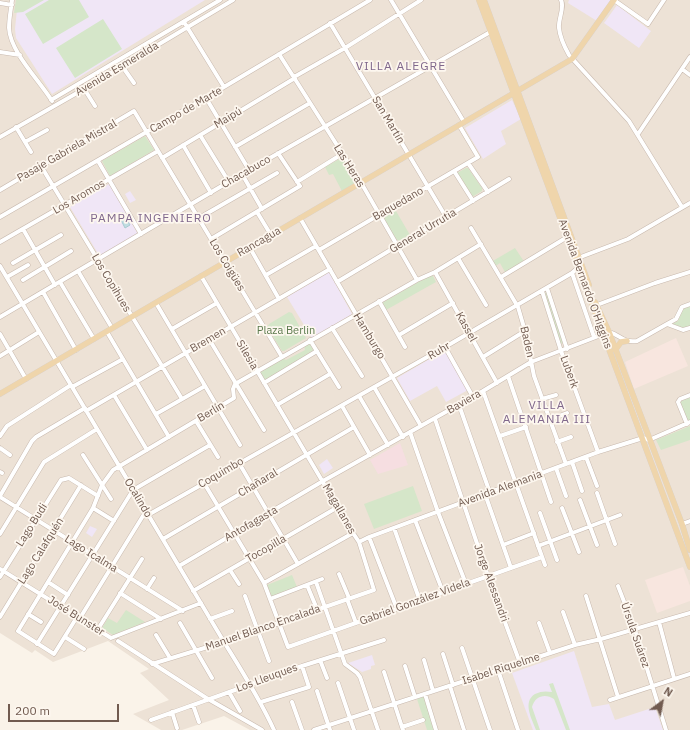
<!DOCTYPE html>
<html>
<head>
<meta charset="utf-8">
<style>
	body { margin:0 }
	#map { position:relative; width:690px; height:730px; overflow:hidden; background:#faf3e9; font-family:"IBM Plex Sans",sans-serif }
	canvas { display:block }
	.north { position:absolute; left:642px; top:682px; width:40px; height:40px; -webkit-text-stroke:3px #fdf7ef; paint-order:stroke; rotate:32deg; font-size:11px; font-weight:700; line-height:16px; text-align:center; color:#715b50 }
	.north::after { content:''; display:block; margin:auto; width:14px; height:18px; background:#715b50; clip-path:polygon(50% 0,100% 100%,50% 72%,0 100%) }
	.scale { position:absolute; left:8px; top:704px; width:111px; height:18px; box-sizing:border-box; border:2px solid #715b50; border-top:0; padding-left:5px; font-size:12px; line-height:14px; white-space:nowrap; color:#715b50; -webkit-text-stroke:3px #fdf7ef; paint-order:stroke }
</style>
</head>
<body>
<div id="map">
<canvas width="690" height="730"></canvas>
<div class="north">N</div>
<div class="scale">200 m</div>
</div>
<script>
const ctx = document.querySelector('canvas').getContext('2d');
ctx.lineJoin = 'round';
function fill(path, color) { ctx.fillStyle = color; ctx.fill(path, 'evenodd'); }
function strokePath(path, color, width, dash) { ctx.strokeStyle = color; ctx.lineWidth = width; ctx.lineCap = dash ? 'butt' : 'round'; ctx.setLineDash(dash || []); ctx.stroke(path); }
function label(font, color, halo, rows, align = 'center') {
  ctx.font = font + ' "IBM Plex Sans",sans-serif'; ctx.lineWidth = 3.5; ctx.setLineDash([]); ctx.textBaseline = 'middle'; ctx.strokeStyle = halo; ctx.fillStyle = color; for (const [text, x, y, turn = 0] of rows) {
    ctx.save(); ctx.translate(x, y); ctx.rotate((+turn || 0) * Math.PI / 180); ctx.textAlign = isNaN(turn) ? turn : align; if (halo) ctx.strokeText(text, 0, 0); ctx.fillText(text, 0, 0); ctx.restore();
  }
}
fill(new Path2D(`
	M0,0h690v730h-440l-26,-14 -42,14h-21l-28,-16 36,-14 -29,-27 9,-4 -41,-28 -55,21 -18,-12 -3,3 -32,-20z`), '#ede2d6');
fill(new Path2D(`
	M676,338l12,28 -54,23 -9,-27z
	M683,567l7,19v15l-33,12 -12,-33z`), '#f8e6df');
fill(new Path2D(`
	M18,0h187l-153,94 -36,-56 -1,-9z
	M569,0h42l-14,21 -29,-18z
	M617,5l34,26 -12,17 -35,-25z
	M512,100l9,19 -20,12 5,13 -23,15 -18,-31z
	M109,184l29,50 -38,23 -30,-50z
	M130,191l6,9 -6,3 -5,-9z
	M329,272l23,42 -40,24 -25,-41z
	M445,350l23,40 -22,12 -9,-16 -27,15 -13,-23z
	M327,459l6,9 -9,6 -5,-9z
	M90,526l7,3 -5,8 -6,-4z
	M574,651l18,56 17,-3 6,16 40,-13 8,23h-130l-21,-57z
	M372,655l3,10 -4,1v3l-9,3 -14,-9z`), '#f0e6f6');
fill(new Path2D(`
	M400,443l8,22 -30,9 -8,-14z`), '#f6dee1');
fill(new Path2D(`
	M16,0h28l-21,12 -9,1z
	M49,0h30l10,17 -46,27 -18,-30z
	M103,19l19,30 -47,29 -19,-30z
	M145,136l9,14 -44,26 -8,-15z
	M343,157l16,26 -16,10 -10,-19 -4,1 -4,-8z
	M466,168h2l14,20v3l-10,6 -15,-24z
	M396,211l14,24 -11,6 -3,-2 -12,-20 1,-2z
	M515,248l10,15 -19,11 -6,-11 -6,4 -3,-5z
	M432,274l4,8 -50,28 -4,-7z
	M547,292l16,51 -3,1 -15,-51z
	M690,306v20l-8,2 -10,-4 6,-3 5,-12z
	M289,312l3,1 14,25 -22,13h-2l-15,-24 2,-3z
	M309,342l5,8 -49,31 -5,-9 22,-14 4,2 19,-10 -1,-5z
	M690,397v23l-3,1 -7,-18 1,-2z
	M690,426v14l-29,10 -5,-10z
	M413,486l9,25 -48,18 -10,-25z
	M292,575l5,12 -25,10 -5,-12z
	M126,610l19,12 -32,13 -11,-7 6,-10 9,5z
	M553,683l17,47h-4l-12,-31c-9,-6 -19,-3 -22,8l8,23h-4c-4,-11 -14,-28 -1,-36 6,-3 11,-3 17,-2l-3,-8z
	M424,696l11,34h-8l-10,-31z`), '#d5e6c9');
const water = new Path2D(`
	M123,213l7,12 -5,3 -6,-12z`);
fill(water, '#c0dde1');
strokePath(water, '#a8cbd1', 1);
const minor = new Path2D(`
	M12,0c-1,9 -3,19 -3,28 1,24 31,53 43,73
	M391,0l73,122
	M561,0c4,7 -3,19 -2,28 1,10 5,18 10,27l60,66 53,86
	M614,0l34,24 16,-24
	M0,3l12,2
	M184,22l40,65
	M330,23l116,194
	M0,52l20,3
	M279,54l84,132 54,94
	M122,66l12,17
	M682,69l8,6
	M294,77l51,-29 76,-48
	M83,87l12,19
	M206,98l43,72
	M51,100l169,-100
	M16,127l15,25
	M638,134l52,-77
	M200,135l29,47
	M0,137l84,-48 149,-89
	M25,142l22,-12
	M183,145l28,48
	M235,147l75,-44
	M162,158l133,-80
	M98,161l43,73
	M468,163l20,29
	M41,166l141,233
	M454,171l19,30
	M242,174l20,35
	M297,182l45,-28
	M0,190l134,-79 148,246
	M257,212l14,23
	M0,217l224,-130 146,-87
	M199,218l78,-45
	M300,218l121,208
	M471,228l47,79 7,24 9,45 32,88
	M23,229l32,56
	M211,239l89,-53 -22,-33
	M0,242l158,-91
	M250,248l29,51
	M319,250l159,-93 -19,-32
	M458,258l28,47
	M578,258l50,-19 62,-36
	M13,263l48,-28
	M0,266l224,376c18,29 36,57 50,88
	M78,271l34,57
	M435,272l62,111
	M572,273l22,64
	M266,275l50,-29
	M7,277l21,-12
	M501,277l68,-41
	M23,280l48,-29
	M60,282l34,57
	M337,282l172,-103
	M547,288l20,61
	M542,291l19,60 37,101
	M43,292l33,58
	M379,301l26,46
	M156,303l84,142
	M597,305l58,-22 35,-11
	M0,317l242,-143 250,-143
	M667,324l9,-5 6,-12 8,-3
	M332,328l30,48
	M172,329l45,-26
	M107,332l62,105
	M0,334l26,45
	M399,335l54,-32
	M209,339l55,91
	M310,340l29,47
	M445,347l28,50
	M0,356l39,-24
	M483,357l42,-26
	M508,376l43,126
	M264,383l53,-32
	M72,387l51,-28
	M374,387l29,50
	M483,391l62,174
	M114,395l33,55
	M359,396l29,49
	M542,399l14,-4
	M277,405l53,-31
	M459,405l31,88
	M342,406l28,49
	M86,411l244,-142
	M156,414l49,-28
	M435,419l53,157 32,87
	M549,420l18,-7
	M196,421l22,36
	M687,424l-9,-22 2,-3 10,-4
	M410,432l28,80 28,72
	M0,436l7,-10 64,-41
	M500,436l26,-9
	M557,442l14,-5
	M0,448l10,7
	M83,455l28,44
	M586,457l11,29
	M572,462l10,29
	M239,463l59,101
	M556,468l10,28
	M0,472l2,1
	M204,483l60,100 24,64 254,-90
	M597,493l18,51
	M485,494l26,74
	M0,496l32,-55 4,-4 49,-29
	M0,497l183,114
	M580,500l17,45
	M93,508l21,13
	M562,508l17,44
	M540,513l17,47
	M148,515l304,-172 120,-70 8,-7
	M415,520l28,72
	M682,524l8,-3
	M394,528l26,73
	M0,534l44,-72 53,-33
	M369,537l28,72
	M163,539l191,-112
	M359,542l10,-5 229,-85 45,-14 6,2 41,-18
	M503,545l31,-12
	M538,546l82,-31
	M179,566l144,-85 160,-90 48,-29 78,-30c12,3 13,11 28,9l30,-17 16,6 7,-2
	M0,569l111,69 90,-35
	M230,570l9,14
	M339,574l10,24
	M0,577l61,-97 8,-2 29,18
	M48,582l20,13
	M316,582l29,82 12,9 3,4 18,53
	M264,583l89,-50
	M307,585l10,24
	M618,586l17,44 31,100
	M147,589l7,-11
	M193,591l145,-84
	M120,593l41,26
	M245,596l24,65
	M586,596l32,101
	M270,599l52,-20
	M347,599l9,24
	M563,612l12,33
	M28,614l13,8
	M0,617l81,-132
	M77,617l-23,37 -36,-23 75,-123 9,-23 11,-15 121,-72 -1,-9 2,-5 182,-104 18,-8 46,-28
	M80,618l66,-107
	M210,619l22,-8
	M659,622l15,56
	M180,623l32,55
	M539,623l11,30
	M98,629l44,-70
	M156,635l14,23
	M65,637l19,12
	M118,641l90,58 54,31
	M37,644l96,-154 77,-45
	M462,648l28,82
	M443,654l10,31
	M320,660l7,18
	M424,660l9,31
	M152,664l72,-22 150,-52 -15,-48 -6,-9 -152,-257
	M405,666l10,31
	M498,670l20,60
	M384,672l19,58
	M338,683l16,47
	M450,686l14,44
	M317,691l13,39
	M229,692l11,19
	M425,694l11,36
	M610,700l80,-26
	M261,702l48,-15 -7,-21
	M292,702l10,28
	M193,705l6,17
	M172,712l5,16
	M151,720l151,-54 82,-26
	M402,727l21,-7
	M314,730l261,-85 26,-6 89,-26`);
const major = new Path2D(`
	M479,0l211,567
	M484,0l105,285
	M595,302l14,30 73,192 8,26
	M615,350l6,-8 6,-1
	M0,394l572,-335 42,-59`);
strokePath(minor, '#c8b9ae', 5);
strokePath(major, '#d7d1ce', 6);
strokePath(minor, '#fff', 4);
strokePath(major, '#efd5ab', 5.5);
label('11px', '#715b50', '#fdf7ef', [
	["Avenida Esmeralda",117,69,-31],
	["Campo de Marte",186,110,-30],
	["Maipú",228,118,-31],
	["San Martín",388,120,59],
	["Pasaje Gabriela Mistral",67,151,-30],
	["Las Heras",349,166,58],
	["Chacabuco",246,172,-30],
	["Los Aromos",79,197,-30],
	["Baquedano",398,204,-30],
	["General Urrutia",423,231,-31],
	["Rancagua",259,242,-30],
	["Los Coigües",227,265,59],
	["Los Copihues",111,283,59],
	["Avenida Bernardo O'Higgins",585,284,70],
	["Kassel",466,327,61],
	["Hamburgo",369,336,59],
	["Bremen",208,340,-30],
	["Baden",527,342,77],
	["Ruhr",439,351,-30],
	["Silesia",247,355,59],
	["Luberk",569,372,70],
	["Baviera",464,402,-30],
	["Berlín",211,412,-31],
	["Coquimbo",221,473,-30],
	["Chañaral",258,483,-31],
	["Avenida Alemania",500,489,-20],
	["Ocalindo",138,498,59],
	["Magallanes",339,509,60],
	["Antofagasta",251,524,-30],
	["Lago Budi",32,525,-58],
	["Tocopilla",266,549,-30],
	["Lago Calafquén",41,551,-58],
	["Lago Icalma",91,554,32],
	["Jorge Alessandri",491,583,70],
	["Gabriel González Videla",415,602,-20],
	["José Bunster",76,616,32],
	["Manuel Blanco Encalada",263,628,-19],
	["Úrsula Suárez",635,635,71],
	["Isabel Riquelme",501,669,-18],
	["Los Lleuques",267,678,-20]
]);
label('11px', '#5b7a4d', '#fdf7ef', [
	["Plaza Berlin",286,331]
]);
ctx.letterSpacing = '1px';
label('12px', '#80688c', '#fdf7ef', [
	["VILLA ALEGRE",401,67],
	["PAMPA INGENIERO",151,219],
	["VILLA",547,406],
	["ALEMANIA III",547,420]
]);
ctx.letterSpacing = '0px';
</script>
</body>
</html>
